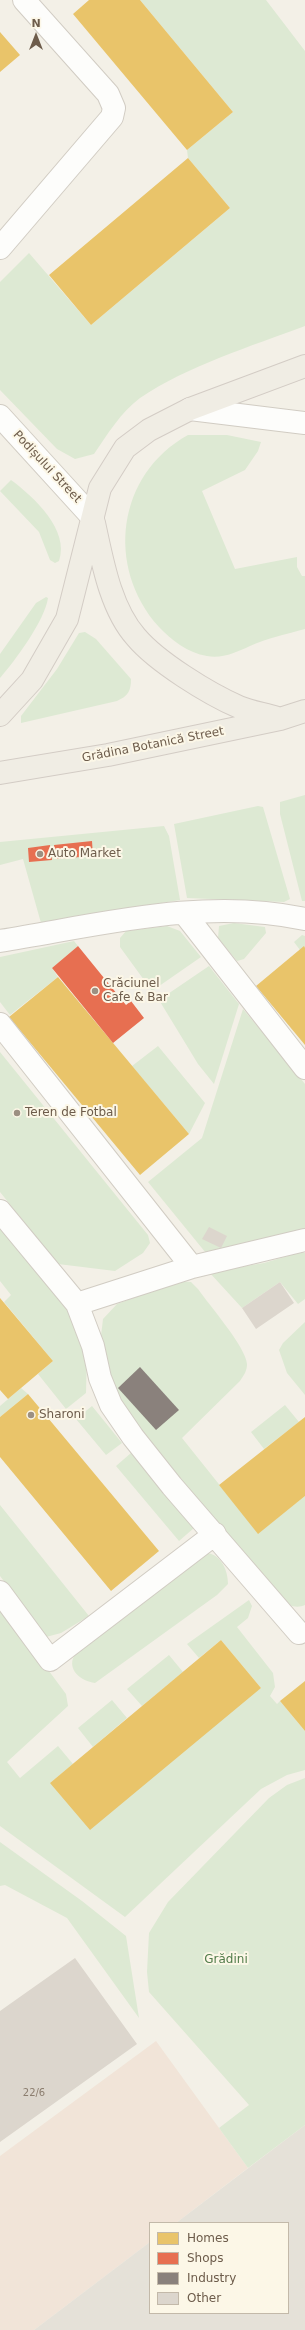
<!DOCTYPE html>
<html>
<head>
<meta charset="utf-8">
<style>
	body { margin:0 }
	#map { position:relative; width:305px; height:2330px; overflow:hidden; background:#f3f0e7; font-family:"DejaVu Sans",sans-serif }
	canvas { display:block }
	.legend { position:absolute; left:149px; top:2222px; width:140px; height:92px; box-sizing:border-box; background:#fcf7e7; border:1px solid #c3b9a9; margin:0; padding:5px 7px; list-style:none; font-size:12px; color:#6d5c4b }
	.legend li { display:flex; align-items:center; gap:8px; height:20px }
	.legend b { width:20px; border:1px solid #c3b9a9 }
	.north { position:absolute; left:16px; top:16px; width:40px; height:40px; -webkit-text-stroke:3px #fcf7e7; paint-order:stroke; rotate:0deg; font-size:11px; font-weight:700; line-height:16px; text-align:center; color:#6d5c4b }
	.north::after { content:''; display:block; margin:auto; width:14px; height:18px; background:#6d5c4b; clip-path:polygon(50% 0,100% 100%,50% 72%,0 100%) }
</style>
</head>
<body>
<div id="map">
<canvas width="305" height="2330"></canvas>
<ul class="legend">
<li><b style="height:11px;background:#e9c46a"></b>Homes</li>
<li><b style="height:11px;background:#e76f51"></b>Shops</li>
<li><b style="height:11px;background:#8a817c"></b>Industry</li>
<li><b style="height:11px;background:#dcd6cd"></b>Other</li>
</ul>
<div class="north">N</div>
</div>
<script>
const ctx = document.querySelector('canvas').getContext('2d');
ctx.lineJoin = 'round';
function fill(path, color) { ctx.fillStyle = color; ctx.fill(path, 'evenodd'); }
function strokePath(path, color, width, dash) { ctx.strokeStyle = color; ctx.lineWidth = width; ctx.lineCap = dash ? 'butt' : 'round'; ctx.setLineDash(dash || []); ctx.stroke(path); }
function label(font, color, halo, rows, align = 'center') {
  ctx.font = font + ' "DejaVu Sans",sans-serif'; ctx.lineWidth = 4; ctx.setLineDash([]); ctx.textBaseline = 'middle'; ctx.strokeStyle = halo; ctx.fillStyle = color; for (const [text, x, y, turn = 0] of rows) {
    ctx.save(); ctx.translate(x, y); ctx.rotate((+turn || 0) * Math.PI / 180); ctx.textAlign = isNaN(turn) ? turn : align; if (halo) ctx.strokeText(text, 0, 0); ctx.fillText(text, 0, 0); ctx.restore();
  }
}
fill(new Path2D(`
	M156,2041l92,127 -72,55h-26v19l-116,88h-34v-174z`), '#f1e4d8');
fill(new Path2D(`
	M305,2125v205h-271l116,-88v71h138v-90h-112z`), '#e5e1d8');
fill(new Path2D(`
	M140,0h126l39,51v275c-53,20 -118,40 -165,72 -19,14 -33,37 -46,56l-19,5 -18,-10 -57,-59v-108l29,-29 62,72 139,-117 -42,-50 -1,-8 46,-38z
	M188,435h39l34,7 -3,9 -13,19 -43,21 33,78 62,-12v10l5,9h3v53c-18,5 -38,9 -55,17 -13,6 -28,13 -43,10 -19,-3 -36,-16 -48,-29 -54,-60 -42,-153 29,-192z
	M11,480c23,17 59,50 48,81l-4,2 -5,-3 -11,-28 -39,-41z
	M46,597l2,1c-3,22 -33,63 -48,80v-24l36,-51z
	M85,632l11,7 35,40c0,12 -3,17 -14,22l-96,22v-7l36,-47 22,-36z
	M305,795v106h-3l-22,-87v-12z
	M258,806l5,1 27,92 -6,3 -97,-4 -13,-74z
	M164,826l5,10 11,64 -139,23 -18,-64 -23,6v-23z
	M234,923l31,4 1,6 -22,26 -7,2 -19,-23 1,-12z
	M167,926l13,5 21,26 -49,34 -32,-44v-9l6,-7z
	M302,935l3,1v12l-5,2 -6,-8z
	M74,941l4,5 -26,22 6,9 -48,38 -10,-13v-45z
	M209,966l30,38 -25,80 -16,-20 -39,-64z
	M243,1009l62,75v149l-95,25 -62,-76 54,-44z
	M158,1046l47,57 -16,31 -57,-68z
	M0,1052l148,183 2,8 -7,10 -28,18 -57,-7 -58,-72z
	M0,1227l71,84 16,42 -1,40 -20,16 -28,-35 15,-13 -49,-59 7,-7 -11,-14z
	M301,1252l4,1v46l-7,5 -18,-22 -38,26 -33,-36 55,-9z
	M179,1281l12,1 7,7c11,16 48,58 49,75 0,7 -3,11 -7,17l-58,57 76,95 47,-37v109c-9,4 -17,0 -25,-4l-163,-196 -16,-69 2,-17 14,-15z
	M305,1322v73l-18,-22 -8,-23 4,-7z
	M21,1388l7,6 -28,23v-11z
	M285,1405l14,17 -35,27 -13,-17z
	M92,1406l30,37 -16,12 -30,-36z
	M131,1453l63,75 -15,13 -63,-75z
	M0,1505l89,111 -28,17 -15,4 -46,-61z
	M208,1553c14,3 20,18 20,31l-11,11 -122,88c-14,-2 -28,-13 -21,-27z
	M249,1600l3,6 -4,12 -11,9 36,46 2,14 -5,9 7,8 3,-3 25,30v39l-18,5 -26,14 -136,128 -125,-91v-221l66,89 2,12 -61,56 13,16 38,-32 15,18 -23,19 211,-95 -40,-48 -22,18 -12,-14z
	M169,1655l14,17 -41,34 -15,-17z
	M112,1700l15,18 -34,29 -15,-19z
	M305,1778v347l-57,43 -29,-40 30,-23 -100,-113 -2,-20 2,-39 19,-31 101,-104 18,-13z
	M0,1842l82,59 44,35 13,82 -72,-100 -62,-33 -5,1z`), '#dde9d3');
fill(new Path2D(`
	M89,0h51l93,112 -46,38 -114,-136z
	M0,32l20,23 -20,17z
	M188,158l42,50 -139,117 -42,-50z
	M304,946l1,2v97l-49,-59z
	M58,977l131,157 -49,41 -131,-158z
	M0,1298l53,63 -45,38 -8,-9z
	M28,1394l131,157 -48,40 -111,-134v-40z
	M305,1417v79l-47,38 -39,-49z
	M221,1640l40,48 -171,142 -40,-47z
	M305,1681v50l-25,-30z`), '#e9c46a');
fill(new Path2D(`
	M92,841l1,15 -38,3 -1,-14z
	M50,845l2,15 -23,2 -1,-14z
	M78,946l48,59 5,-4 13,17 -31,25 -61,-75z`), '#e76f51');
fill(new Path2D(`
	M140,1367l39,43 -23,20 -38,-42z`), '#8a817c');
fill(new Path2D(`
	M209,1227l18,9 -6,12 -19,-9z
	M280,1282l14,21 -38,26 -14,-21z
	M75,1958l62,86 -137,98v-131z`), '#dcd6cd');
const minor = new Path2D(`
	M0,248l112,-131 2,-9 -6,-14 -84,-94
	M190,409l115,14
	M0,416l93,102
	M184,913l121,155
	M0,941c100,-16 204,-44 305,-22
	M0,1024l192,243
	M0,1211l77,93 16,42 7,32 11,27 22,32 39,49 127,147
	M77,1304l115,-37 113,-27
	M0,1592l50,68 165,-126`);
const major = new Path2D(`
	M94,523c8,36 16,85 42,114 21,25 73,57 103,70 12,5 26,7 38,11
	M0,715l32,-35 35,-61 33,-131 25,-40 24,-18 41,-21 115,-43
	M0,773l108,-18 172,-36 25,-8`);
strokePath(minor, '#d1ccc3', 24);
strokePath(major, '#d3ccc5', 24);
strokePath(minor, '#fdfdfb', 22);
strokePath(major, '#f0ede4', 22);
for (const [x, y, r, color] of [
	[40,854,4,"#9c9082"],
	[95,991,4,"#9c9082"],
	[17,1113,4,"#9c9082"],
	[31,1415,4,"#9c9082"]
]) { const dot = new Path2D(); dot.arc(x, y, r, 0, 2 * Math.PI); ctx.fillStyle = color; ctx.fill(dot); strokePath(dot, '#fcf7e7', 1.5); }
label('10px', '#8b7d6e', null, [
	["22/6",34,2093]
]);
label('12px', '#6d5c4b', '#fcf7e7', [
	["Podișului Street",47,467,47],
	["Grădina Botanică Street",153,745,-11]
]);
label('12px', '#6d5c4b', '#fcf7e7', [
	["Auto Market",48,854],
	["Crăciunel",103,984],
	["Cafe & Bar",103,998],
	["Teren de Fotbal",25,1113],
	["Sharoni",39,1415]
], 'left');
label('12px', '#527c4b', '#fcf7e7', [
	["Grădini",226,1960]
]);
</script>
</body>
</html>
